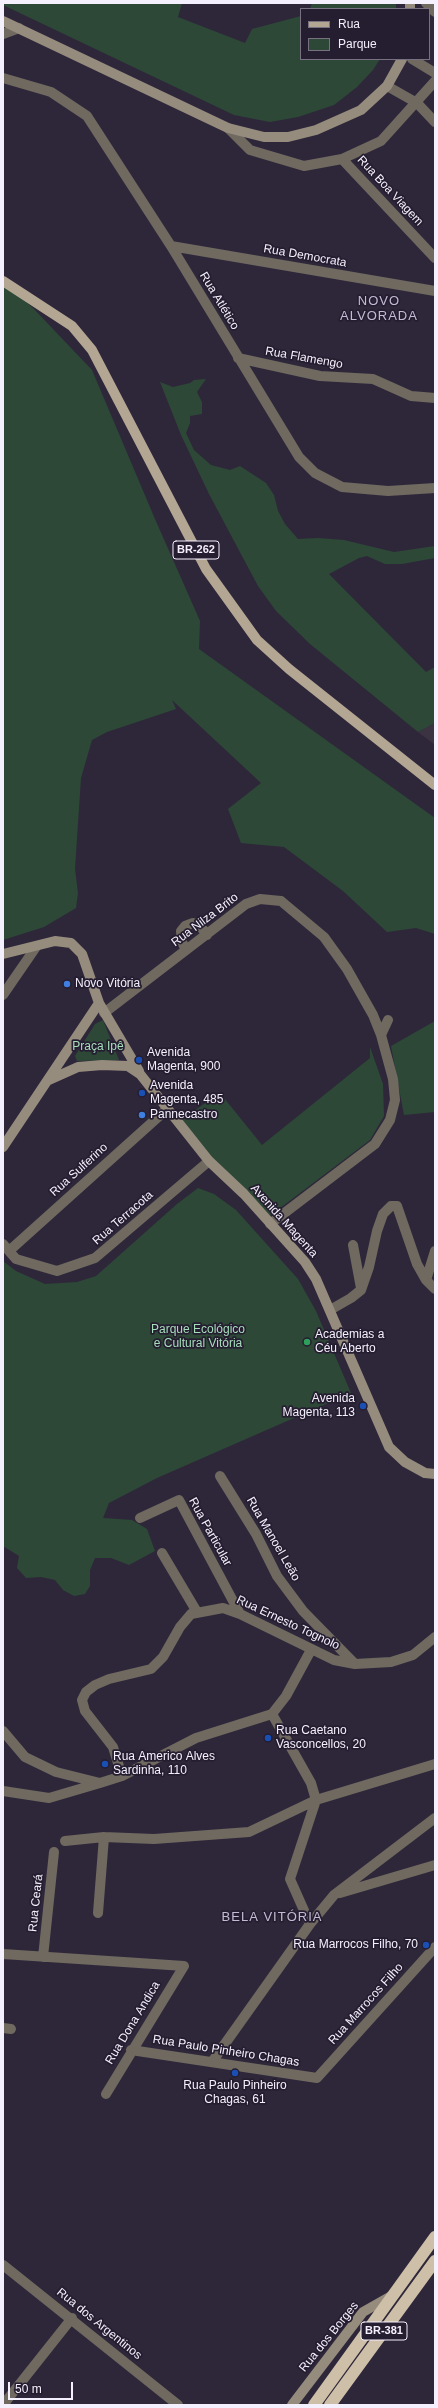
<!DOCTYPE html>
<meta charset="utf-8">
<style>
body{margin:0}
#map{position:relative;width:438px;height:2408px;overflow:hidden;background:#2e273a;font-family:Helvetica,sans-serif}
canvas{display:block}
.frame{position:absolute;inset:0;border:4px solid #f5f0fd;pointer-events:none}
.legend{position:absolute;left:300px;top:8px;width:130px;height:52px;box-sizing:border-box;background:#251d30;border:1px solid #787182;margin:0;padding:5px 7px;list-style:none;font-size:12px;color:#f5f0fd}
.legend li{display:flex;align-items:center;gap:8px;height:20px}
.legend b{width:20px;border:1px solid #787182}
.scale{position:absolute;left:8px;top:2382px;width:65px;height:18px;box-sizing:border-box;border:2px solid #f5f0fd;border-top:0;padding-left:5px;font-size:12px;line-height:14px;white-space:nowrap;color:#f5f0fd;-webkit-text-stroke:3px #251d30;paint-order:stroke}
</style>
<div id="map">
<canvas width="438" height="2408"></canvas>
<div class="frame"></div>
<ul class="legend">
<li><b style="height:5px;background:#b3a794"></b>Rua</li>
<li><b style="height:11px;background:#2d4837"></b>Parque</li>
</ul>
<div class="scale">50 m</div>
</div>
<script>
const c = document.querySelector('canvas').getContext('2d');
c.lineJoin = 'round';
function paint(path, color) { c.fillStyle = color; c.fill(path, 'evenodd'); }
const poly = rows => new Path2D(rows.map(r => 'M' + r).join(''));
function strokePath(path, color, width, dash) { c.strokeStyle = color; c.lineWidth = width; c.lineCap = dash ? 'butt' : 'round'; c.setLineDash(dash || []); c.stroke(path); }
function label(font, color, halo, rows, align = 'center') {
  c.font = font + ' Helvetica,sans-serif'; c.lineWidth = 3.5; c.setLineDash([]); c.textBaseline = 'middle'; c.strokeStyle = halo; c.fillStyle = color; for (const [text, x, y, turn = 0] of rows) {
    c.save(); c.translate(x, y); c.rotate((+turn || 0) * Math.PI / 180); c.textAlign = isNaN(turn) ? turn : align; if (halo) c.strokeText(text, 0, 0); c.fillText(text, 0, 0); c.restore();
  }
}
const industrial = poly([
 [435,723,435,745,418,732]
]);
const green = poly([
 [3,3,182,3,178,17,245,43,252,29,301,16,301,59,380,59,373,70,357,87,334,105,298,117,270,122,234,115,3,5],
 [312,3,396,3,396,9,310,9],
 [3,282,33,308,92,370,155,519,200,621,199,649,435,818,435,934,416,928,387,932,343,891,284,847,241,843,228,809,261,783,172,700,176,709,107,732,92,740,81,778,75,869,78,893,76,908,44,927,3,940],
 [206,379,197,392,202,402,202,414,190,416,190,423,186,433,194,450,211,465,230,470,240,466,266,483,274,495,278,511,285,524,298,539,318,538,344,540,394,552,435,546,435,558,402,564,385,564,367,556,359,558,329,574,426,672,435,667,435,723,418,732,310,644,276,611,258,586,209,494,181,435,160,382,173,387,190,383,194,380],
 [103,1020,119,1060,77,1061,75,1056,95,1024],
 [435,1021,435,1112,404,1115,391,1046],
 [370,1047,383,1084,384,1116,370,1140,267,1218,212,1159,182,1119,220,1093,262,1145,370,1058],
 [198,1188,214,1194,236,1210,298,1279,316,1311,351,1393,157,1478,109,1503,103,1518,132,1520,147,1529,155,1551,129,1565,111,1558,95,1558,90,1570,90,1586,85,1594,74,1596,63,1590,55,1580,41,1577,26,1578,17,1568,19,1556,3,1546,3,1261,16,1271,45,1284,77,1282,96,1276,177,1204]
]);
const street = poly([
 [426,3,435,12],
 [3,34,19,28],
 [412,59,435,73],
 [3,78,51,92,87,116,171,246,299,457,315,473,342,487,388,491,435,488],
 [387,86,417,103,435,122],
 [228,128,250,150,304,166,342,159,381,141,435,81],
 [342,159,435,258],
 [171,246,435,291],
 [238,358,320,376,373,379,411,396,435,398],
 [186,950,182,942,181,931,185,926,193,923,201,927,207,935],
 [3,995,36,947],
 [104,1013,246,904,260,899,281,901,324,937,347,969,373,1015,381,1035,393,1079,395,1100,390,1120,375,1144,270,1224],
 [381,1035,388,1020],
 [3,1244,16,1259,57,1271,95,1258,209,1161],
 [353,1245,361,1288],
 [9,1251,167,1109],
 [426,1280,435,1251],
 [330,1310,351,1298,361,1290,369,1267,377,1231,383,1214,391,1206,397,1206,417,1264,426,1280,435,1289],
 [220,1476,256,1534,277,1576,303,1611,355,1664],
 [140,1518,179,1500,240,1614],
 [162,1553,197,1612],
 [272,1714,311,1783,316,1800,290,1879,310,1924],
 [3,1731,25,1757,56,1772,100,1783,122,1776,196,1738,272,1714,286,1696,311,1650],
 [122,1776,113,1747,85,1711,82,1700,86,1692,95,1685,109,1679,151,1669,163,1657,180,1627,191,1614,223,1608,240,1614,334,1660,355,1664,391,1662,413,1655,435,1637],
 [3,1791,49,1798,100,1783],
 [65,1841,104,1837,154,1839,249,1832,316,1800,435,1764],
 [340,1893,435,1865],
 [98,1913,104,1837],
 [3,1954,184,1966,106,2094],
 [43,1957,54,1852],
 [3,2028,11,2029],
 [131,2050,317,2078,435,1947],
 [212,2062,310,1924,334,1895,435,1818],
 [3,2265,178,2405],
 [3,2405,72,2318]
]);
const secondary = poly([
 [410,3,410,9],
 [3,21,228,128,264,137,288,137,316,130,361,110,387,86,402,59],
 [3,954,55,941,71,943,82,954,99,1003,139,1071],
 [49,1080,78,1067,102,1065,128,1066,140,1074,209,1161,244,1194,305,1262,316,1279,389,1447,405,1462,425,1473,435,1474],
 [3,1147,99,1003],
 [292,2405,363,2312,393,2295]
]);
const primary = poly([
 [3,281,72,326,92,350,206,569,257,640,289,669,435,785]
]);
const highway = poly([
 [314,2405,435,2237],
 [330,2405,435,2261]
]);
const markers = [
 [67,984,4,"#3f7fe0"],
 [139,1060,4,"#1a4fb4"],
 [142,1093,4,"#1a4fb4"],
 [142,1115,4,"#3f7fe0"],
 [307,1342,4,"#2e9e5b"],
 [363,1406,4,"#1a4fb4"],
 [268,1738,4,"#1a4fb4"],
 [105,1764,4,"#1a4fb4"],
 [426,1945,4,"#1a4fb4"],
 [235,2073,4,"#1a4fb4"]
];
const shields = [
 [196,550,46],
 [384,2331,46]
];
const shieldNames = [
 ["BR-262",196,550],
 ["BR-381",384,2331]
];
const streetNames = [
 ["Rua Boa Viagem",390,191,47],
 ["Rua Democrata",305,256,10],
 ["Rua Atlético",219,301,59],
 ["Rua Flamengo",304,358,10],
 ["Rua Nilza Brito",205,920,-37],
 ["Rua Sulferino",79,1170,-42],
 ["Rua Terracota",123,1218,-41],
 ["Avenida Magenta",284,1221,48],
 ["Rua Particular",210,1532,61],
 ["Rua Manoel Leão",273,1539,60],
 ["Rua Ernesto Tognolo",288,1623,25],
 ["Rua Ceará",36,1903,-84],
 ["Rua Marrocos Filho",366,2004,-48],
 ["Rua Dona Andica",133,2023,-59],
 ["Rua Paulo Pinheiro Chagas",226,2051,9],
 ["Rua dos Argentinos",99,2324,39],
 ["Rua dos Borges",329,2337,-51]
];
const poiNames = [
 ["Novo Vitória",75,984],
 ["Avenida",147,1053],
 ["Magenta, 900",147,1067],
 ["Avenida",150,1086],
 ["Magenta, 485",150,1100],
 ["Pannecastro",150,1115],
 ["Academias a",315,1335],
 ["Céu Aberto",315,1349],
 ["Avenida",355,1399,"right"],
 ["Magenta, 113",355,1413,"right"],
 ["Rua Caetano",276,1731],
 ["Vasconcellos, 20",276,1745],
 ["Rua Americo Alves",113,1757],
 ["Sardinha, 110",113,1771],
 ["Rua Marrocos Filho, 70",418,1945,"right"],
 ["Rua Paulo Pinheiro",235,2086,"center"],
 ["Chagas, 61",235,2100,"center"]
];
const parkNames = [
 ["Praça Ipê",98,1047],
 ["Parque Ecológico",198,1330],
 ["e Cultural Vitória",198,1344]
];
const neighbourhoodNames = [
 ["NOVO",379,301],
 ["ALVORADA",379,316],
 ["BELA VITÓRIA",272,1917]
];
paint(industrial, '#3c3342');
paint(green, '#2d4837');
strokePath(street, '#6f6960', 10);
strokePath(secondary, '#968c7d', 10);
strokePath(primary, '#b3a794', 10);
strokePath(highway, '#cebfa8', 12);
for (const [x, y, r, color] of markers) { const dot = new Path2D(); dot.arc(x, y, r, 0, 2 * Math.PI); c.fillStyle = color; c.fill(dot); strokePath(dot, '#251d30', 1.5); }
for (const [x, y, w] of shields) { const box = new Path2D(); box.roundRect(x - w / 2, y - 9, w, 18, 3); c.fillStyle = '#251d30'; c.fill(box); strokePath(box, '#f5f0fd', 1); }
label('bold 11px', '#f5f0fd', null, shieldNames);
label('12px', '#f5f0fd', '#251d30', streetNames);
label('12px', '#f5f0fd', '#251d30', poiNames, 'left');
label('12px', '#a6ddbb', '#251d30', parkNames);
c.letterSpacing = '1px';
label('13px', '#c4bbd4', '#251d30', neighbourhoodNames);
c.letterSpacing = '0px';
</script>
